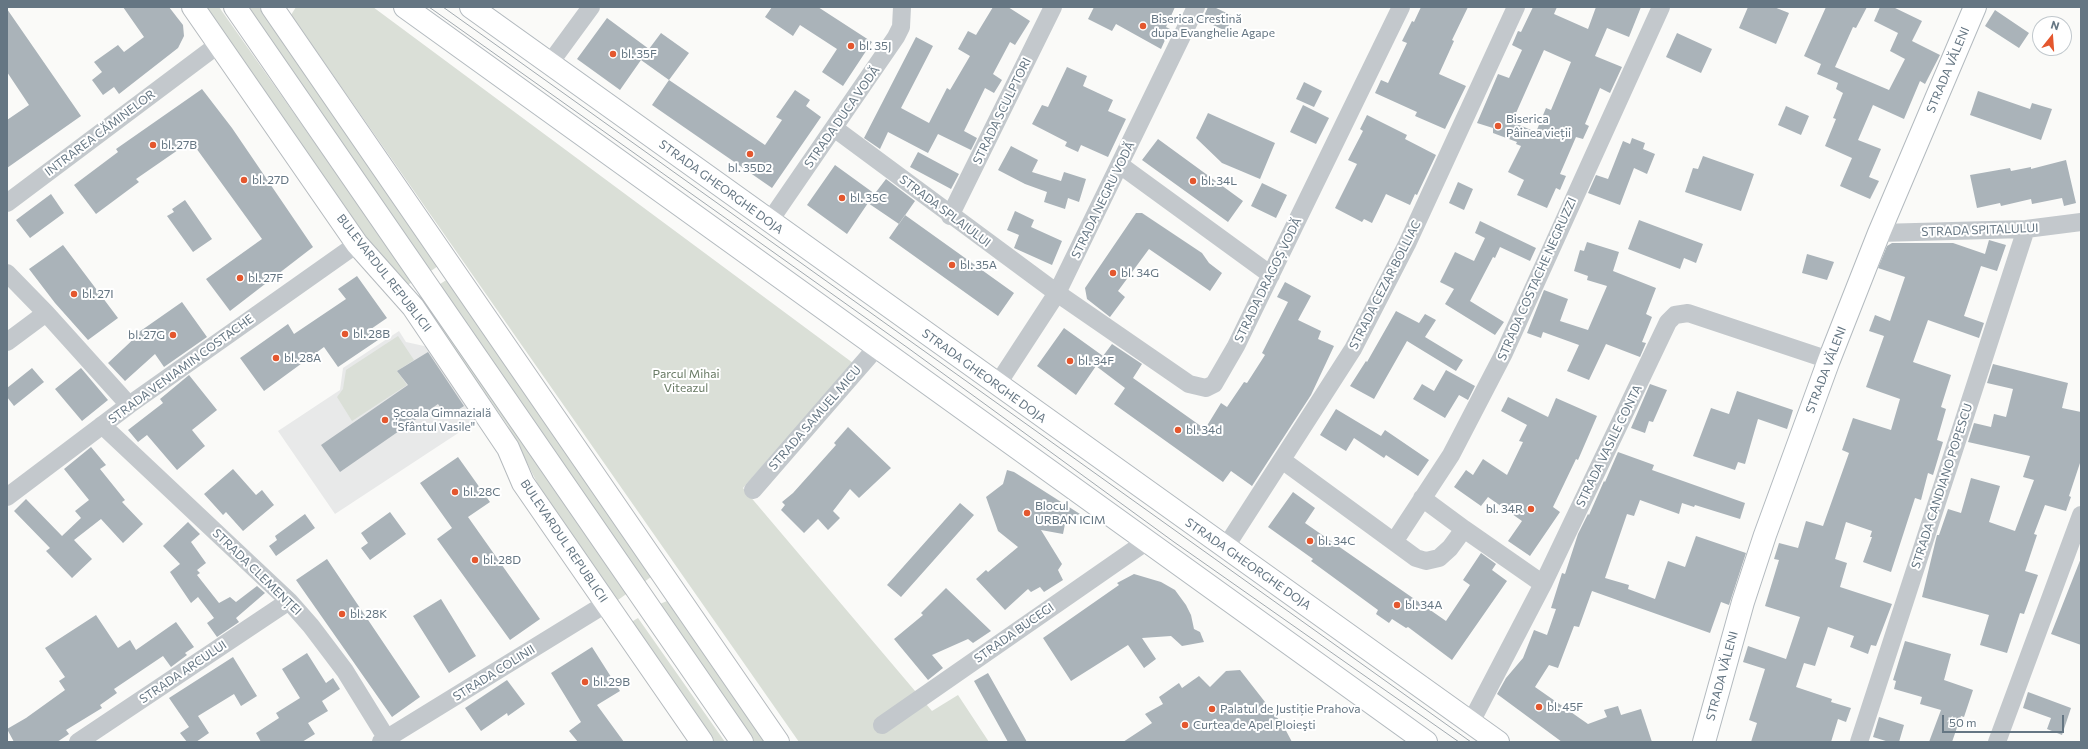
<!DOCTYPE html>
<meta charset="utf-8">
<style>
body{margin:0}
#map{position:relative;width:2088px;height:749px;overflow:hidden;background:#fafaf8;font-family:Commissioner,sans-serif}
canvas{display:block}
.frame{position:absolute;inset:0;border:8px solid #657683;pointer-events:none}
.north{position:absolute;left:2032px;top:16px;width:40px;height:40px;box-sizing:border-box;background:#fff;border:1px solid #c1c8cd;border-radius:50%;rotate:17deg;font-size:11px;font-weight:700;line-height:16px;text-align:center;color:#657683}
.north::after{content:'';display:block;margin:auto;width:14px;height:18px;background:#e4572e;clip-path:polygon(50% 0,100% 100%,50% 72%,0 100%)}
.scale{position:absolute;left:1942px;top:715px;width:122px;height:18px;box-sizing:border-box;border:2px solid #657683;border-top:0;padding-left:5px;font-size:12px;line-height:14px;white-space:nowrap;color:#657683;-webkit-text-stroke:3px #fff;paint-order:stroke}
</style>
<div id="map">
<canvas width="2088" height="749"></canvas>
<div class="frame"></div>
<div class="north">N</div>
<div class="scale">50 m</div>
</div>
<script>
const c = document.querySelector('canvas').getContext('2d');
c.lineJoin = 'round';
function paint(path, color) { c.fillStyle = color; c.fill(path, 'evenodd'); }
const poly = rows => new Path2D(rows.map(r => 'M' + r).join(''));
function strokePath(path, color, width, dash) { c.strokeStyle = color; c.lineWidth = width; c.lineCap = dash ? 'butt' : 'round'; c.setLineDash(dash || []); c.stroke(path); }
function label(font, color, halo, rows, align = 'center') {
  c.font = font + ' Commissioner,sans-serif'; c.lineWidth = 4; c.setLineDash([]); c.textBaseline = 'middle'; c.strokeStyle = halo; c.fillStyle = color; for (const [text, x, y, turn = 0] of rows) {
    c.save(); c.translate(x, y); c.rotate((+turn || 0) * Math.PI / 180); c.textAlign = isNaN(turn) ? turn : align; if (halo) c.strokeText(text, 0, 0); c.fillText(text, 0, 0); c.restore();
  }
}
const built = poly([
 [399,331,406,342,433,348,466,405,476,418,475,422,335,514,278,431,340,390,343,368]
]);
const green = poly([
 [206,7,219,7,413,282,407,285,371,245],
 [244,7,259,7,438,266,428,273],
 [296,7,373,7,853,363,743,488,932,711,958,695,989,742,799,742,291,15],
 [451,277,655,574,644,582,437,286],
 [424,293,629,592,618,600,547,502,508,426,418,296],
 [398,336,414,360,397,371,407,385,352,421,337,397,343,389,346,370],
 [667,601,765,742,748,742,655,606],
 [638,618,725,742,710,742,628,624]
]);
const building = poly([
 [123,7,169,7,183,25,184,36,178,48,119,94,114,87,103,95,92,80,102,72,94,62,118,45,124,52,144,37],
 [772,7,818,7,872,42,843,86,822,72,837,49,800,25,793,36,765,17],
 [993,7,1008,7,1030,21,1015,45,1010,42,993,74,1002,80,994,93,985,88,964,131,977,138,971,150,938,134,928,153,888,132,880,149,864,138,916,37,933,46,901,108,929,123,947,88,950,90,970,56,958,49,968,31,976,35],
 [1094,7,1175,7,1166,27,1170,29,1161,49,1116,24,1112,31,1088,19],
 [1208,7,1214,7,1233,16,1226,31,1202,20],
 [1421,7,1468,7,1452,40,1454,41,1439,74,1466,86,1445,129,1415,116,1417,112,1375,93,1381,80,1388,83,1407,43,1402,41,1412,21,1414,22],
 [1533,7,1557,7,1554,14,1588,29,1596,7,1641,7,1629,37,1607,28,1595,56,1622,67,1610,93,1600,88,1585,124,1589,126,1583,139,1576,137,1560,174,1566,176,1560,190,1556,188,1547,208,1517,195,1524,180,1508,172,1521,146,1516,144,1517,142,1493,133,1493,128,1477,123,1498,74,1509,78,1522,50,1512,45,1518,31,1521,32],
 [1544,50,1571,62,1551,110,1546,108,1536,132,1512,122],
 [1748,7,1774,7,1789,13,1776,44,1739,28],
 [1826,7,1867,7,1856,28,1853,27,1835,67,1889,90,1905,59,1890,51,1898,33,1874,21,1880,7,1893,7,1922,21,1912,41,1940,55,1925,84,1920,81,1904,119,1873,105,1858,140,1881,149,1869,177,1879,181,1870,199,1840,186,1852,158,1825,146,1836,119,1833,118,1843,93,1836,89,1838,83,1817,74,1821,64,1804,56],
 [7,9,81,116,7,168,7,120,29,105,7,72],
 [1995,10,2029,33,2019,48,1985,26],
 [607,18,649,49,661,33,689,53,669,80,641,60,620,90,577,59],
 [1677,33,1712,49,1701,73,1666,57],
 [1067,67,1087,76,1083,86,1113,100,1108,111,1126,119,1108,157,1081,145,1078,152,1065,146,1067,142,1032,124,1042,105,1048,107],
 [669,80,765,145,782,120,776,117,795,90,810,100,806,106,821,117,772,188,652,105],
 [1304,82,1322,91,1314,107,1296,99],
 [202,89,232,128,313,247,230,311,206,279,262,239,191,141,136,179,139,182,96,214,74,185,118,152,116,149],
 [1978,91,2030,109,2032,103,2052,109,2041,140,1970,115],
 [1303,105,1329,118,1316,144,1290,132],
 [1786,106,1809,116,1801,135,1778,125],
 [1208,113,1275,143,1260,179,1222,163,1196,138],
 [1367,115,1407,135,1405,139,1436,155,1417,195,1415,194,1410,205,1386,194,1372,223,1364,219,1362,222,1335,208,1357,164,1348,160,1363,131,1360,129],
 [1632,138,1645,143,1643,149,1655,154,1647,174,1634,168,1620,205,1588,193,1596,175,1608,179,1623,141,1630,144],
 [1158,139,1243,201,1228,222,1142,160],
 [1011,146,1038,160,1032,172,1061,181,1064,172,1086,179,1079,202,1068,198,1065,209,1044,202,1047,192,1025,184,998,170],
 [918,152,959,174,951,189,910,167],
 [1703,156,1754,174,1741,211,1685,192,1693,168,1698,169],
 [2066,160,2076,203,2064,206,2062,198,2032,204,2031,199,2001,206,2000,203,1977,208,1970,175,2010,168,2011,171,2031,167,2031,169],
 [835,165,875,194,873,196,886,179,915,201,899,224,868,203,847,234,807,205],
 [1458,182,1473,189,1464,210,1449,203],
 [1262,183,1287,195,1276,218,1251,206],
 [51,194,64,213,30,238,16,220],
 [185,200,212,239,193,252,167,216,174,212,172,209],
 [1015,211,1034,220,1031,227,1062,241,1052,265,1014,248,1019,235,1007,230],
 [1136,213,1142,213,1202,253,1209,263,1222,273,1210,291,1149,249,1118,291,1125,297,1110,317,1087,299,1085,288],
 [905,215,1014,293,998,316,889,238],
 [1639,220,1703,244,1696,263,1684,258,1680,269,1628,249],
 [1480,221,1536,248,1530,261,1500,247,1495,258,1493,257,1470,301,1504,322,1495,335,1445,304,1454,289,1440,282,1455,252,1474,261,1485,238,1475,233],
 [1989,240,2006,245,1997,271,1981,266,1964,316,1984,323,1979,338,1928,320,1913,362,1951,375,1941,407,1946,409,1937,440,1943,442,1933,475,1928,473,1921,500,1915,498,1891,572,1863,562,1872,537,1870,537,1872,531,1846,522,1835,559,1847,563,1840,587,1892,604,1876,646,1871,645,1868,654,1850,647,1854,636,1828,627,1815,666,1804,663,1796,687,1832,699,1831,702,1851,708,1846,722,1838,719,1831,742,1751,742,1757,723,1749,720,1765,669,1743,662,1748,646,1786,659,1800,617,1765,606,1779,560,1774,559,1779,543,1798,548,1806,521,1823,526,1849,453,1842,450,1853,418,1891,430,1900,399,1866,387,1884,336,1869,331,1875,315,1890,321,1905,277,1878,268,1887,246,1892,243,1953,243,1985,254],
 [1587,242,1619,252,1613,271,1656,288,1646,314,1652,317,1642,342,1646,343,1640,357,1606,344,1589,380,1567,371,1579,345,1543,332,1541,338,1527,333,1544,290,1568,299,1560,321,1588,330,1607,286,1587,280,1588,276,1574,271,1580,250,1584,251],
 [63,245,118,318,88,340,55,303,29,269],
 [1807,254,1834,262,1827,280,1802,273],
 [357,276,387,318,371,329,378,340,338,367,324,347,264,391,240,358,288,324,294,334,346,299,338,289],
 [1285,282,1311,296,1298,320,1321,331,1318,339,1334,346,1311,395,1252,486,1231,471,1223,482,1114,404,1125,388,1096,366,1076,395,1037,366,1064,328,1103,356,1112,344,1142,364,1133,378,1205,429,1221,403,1227,407,1244,382,1247,383,1265,355,1262,353,1288,302,1277,297],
 [182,302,207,337,164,367,155,354,125,381,108,363,140,333,139,332],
 [1396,311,1419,323,1425,314,1436,320,1425,337,1463,360,1456,371,1407,341,1374,399,1350,386,1366,361,1367,362],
 [428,352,464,406,447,417,438,404,340,472,321,445,408,385,397,371],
 [1993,364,2068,383,2062,408,2081,412,2081,460,2069,496,2071,497,2066,511,2045,505,2034,534,2037,535,2025,571,2038,575,2024,614,2020,613,2007,653,1980,645,1989,615,1922,597,1937,535,1939,535,1948,509,1961,513,1971,478,2000,486,1989,522,2015,531,2034,480,2023,477,2030,456,1968,442,1974,423,1991,427,1994,414,2006,417,2013,389,1987,383],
 [32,368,44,382,14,406,7,397,7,388],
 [81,368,108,400,82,421,55,389],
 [1446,370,1475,386,1468,400,1459,395,1445,418,1413,399,1422,384,1434,391],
 [189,375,217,410,192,430,205,446,177,470,147,435,138,442,128,430,163,403,160,399],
 [1650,384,1667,390,1653,422,1649,421,1645,433,1631,428],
 [1737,391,1793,410,1787,429,1758,419,1745,464,1738,462,1735,470,1693,456,1711,408,1729,414],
 [1508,397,1548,417,1556,398,1597,416,1578,460,1576,459,1553,507,1560,512,1530,556,1508,541,1522,521,1488,497,1481,506,1454,487,1466,470,1473,475,1483,459,1507,475,1523,442,1519,441,1527,425,1501,411],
 [1336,409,1381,436,1385,430,1429,460,1418,476,1386,455,1384,458,1354,438,1346,451,1320,435],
 [848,427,891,468,859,498,850,489,833,511,840,518,828,530,818,519,804,533,781,510,785,505,782,502,793,493,836,445,834,443],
 [91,447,106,465,100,469,125,500,122,502,143,524,123,543,101,519,74,540,92,559,72,578,46,551,50,548,14,511,26,499,62,536,81,518,75,511,89,500,64,469],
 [1618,452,1654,465,1652,470,1745,503,1740,519,1695,505,1694,507,1682,503,1679,514,1640,500,1634,516,1627,514,1605,578,1629,585,1628,589,1655,599,1668,561,1685,567,1696,536,1746,553,1729,605,1721,602,1710,633,1592,591,1579,627,1574,626,1558,668,1549,665,1535,687,1588,724,1607,717,1604,710,1618,706,1621,715,1641,709,1652,742,1562,742,1497,694,1506,678,1523,658,1534,630,1547,635,1556,609,1551,608,1562,573,1565,574,1578,534,1588,514,1589,515,1604,481,1605,482],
 [458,457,490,502,468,517,540,619,510,640,437,539,452,528,420,483],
 [233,469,256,495,262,490,274,505,243,531,226,512,223,515,204,494],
 [1007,470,1014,472,1080,514,1066,519,1063,534,1041,530,1062,564,1058,570,1063,580,1044,592,1040,587,1031,592,1028,589,1005,610,976,579,986,570,988,572,1018,547,998,531,986,497,1003,484],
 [1293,492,1315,508,1305,523,1446,621,1470,585,1463,580,1481,553,1496,564,1492,570,1507,581,1452,660,1408,627,1406,628,1392,619,1389,623,1376,614,1378,610,1311,561,1313,559,1268,527],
 [960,503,974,515,901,597,887,585],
 [390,512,406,534,370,560,361,548,368,543,361,533],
 [305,514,315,528,276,556,269,546,277,540,275,536],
 [188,522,200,534,191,542,206,563,197,570,200,573,197,575,219,603,230,597,236,602,257,586,265,593,236,618,239,622,217,637,207,623,214,618,198,597,191,603,170,572,180,564,163,546],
 [2081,558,2081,645,2051,634],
 [327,559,420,697,392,717,296,580],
 [1134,574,1161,582,1175,590,1186,605,1191,615,1194,629,1200,632,1204,642,1182,646,1171,636,1142,638,1156,659,1144,668,1128,645,1071,681,1043,638,1119,585,1117,583],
 [946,588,991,631,973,643,968,639,932,655,943,668,928,680,894,639,923,615,921,613],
 [441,599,476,656,449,673,413,616],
 [96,615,118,648,130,640,136,650,176,622,194,647,185,653,187,655,171,667,163,656,114,689,117,693,100,705,102,708,66,730,69,734,57,742,14,742,7,729,26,718,65,690,59,681,65,677,45,648],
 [1905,641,1951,654,1944,680,1973,690,1964,717,1961,716,1952,742,1929,742,1941,710,1920,704,1922,697,1894,689,1896,681,1893,680],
 [592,647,620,691,597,705,624,742,578,742,569,731,581,722,551,673],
 [307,653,326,683,333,678,340,689,322,701,328,711,308,723,315,734,302,742,261,742,256,733,279,718,276,713,300,698,282,669],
 [233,657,257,696,241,706,234,694,198,716,209,733,196,742,187,742,180,733,189,727,169,698],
 [1240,670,1283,725,1292,742,1123,742,1152,723,1145,714,1163,704,1159,697,1179,683,1182,688,1199,676,1210,687,1226,671],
 [988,673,1027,742,1008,742,974,681],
 [507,680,525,704,508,716,507,713,481,731,465,708],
 [2028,692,2071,708,2062,735,2047,729,2051,718,2023,708],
 [1879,717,1904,725,1899,742,1889,742,1873,737]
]);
const street = poly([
 [550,63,591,7],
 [834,128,1057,293,1189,384,1206,388,1214,384,1236,346,1401,7],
 [1120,165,1271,275],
 [7,203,219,44],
 [950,216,1053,7],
 [769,222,896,37,901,27,902,7],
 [1879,233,2026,229,2081,222],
 [7,273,46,313,129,405],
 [7,342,46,313],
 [997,385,1057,293,1196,7],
 [102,425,289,601,311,626,345,671,387,739],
 [1282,460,1416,558,1426,561,1439,558,1450,548,1464,529,1543,584],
 [753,490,877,347],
 [7,497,129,405,357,244],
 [1422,498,1464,529],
 [1394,542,1451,455,1504,353,1661,7],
 [1225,548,1353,349,1407,244,1516,7],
 [1471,722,1543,584,1668,322,1675,315,1688,313,1829,360],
 [882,725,1147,541],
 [78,742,289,601],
 [381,742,607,603],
 [1859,742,2026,229],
 [1997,742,2081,515]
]);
const secondary = poly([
 [405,7,1426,742],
 [471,7,1498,742],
 [1704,742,1743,602,1765,535,1829,360,1879,233,1975,7]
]);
const primary = poly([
 [193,7,357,244,413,307,508,448,523,483,702,742],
 [235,7,742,742],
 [272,7,778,742]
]);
const tram = poly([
 [429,7,908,348,1174,542,1459,742],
 [443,7,1471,742]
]);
const markers = [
 [1143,26,4,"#e4572e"],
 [851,46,4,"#e4572e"],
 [613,54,4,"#e4572e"],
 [1498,126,4,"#e4572e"],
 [153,145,4,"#e4572e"],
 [750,154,4,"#e4572e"],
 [244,180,4,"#e4572e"],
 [1193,181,4,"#e4572e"],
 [842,198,4,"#e4572e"],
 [952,265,4,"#e4572e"],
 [1113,273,4,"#e4572e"],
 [240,278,4,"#e4572e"],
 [74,294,4,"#e4572e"],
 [345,334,4,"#e4572e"],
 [173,335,4,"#e4572e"],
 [276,358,4,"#e4572e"],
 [1070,361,4,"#e4572e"],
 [385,420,4,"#e4572e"],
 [1178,430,4,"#e4572e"],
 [455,492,4,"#e4572e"],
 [1531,509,4,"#e4572e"],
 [1027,513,4,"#e4572e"],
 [1310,541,4,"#e4572e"],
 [475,560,4,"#e4572e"],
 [1397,605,4,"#e4572e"],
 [342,614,4,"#e4572e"],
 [585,682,4,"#e4572e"],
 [1539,707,4,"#e4572e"],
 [1212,709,4,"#e4572e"],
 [1185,725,4,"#e4572e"]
];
const poiNames = [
 ["Biserica Crestină",1151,19],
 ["dupa Evanghelie Agape",1151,33],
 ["bl. 35J",859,46],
 ["bl. 35F",621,54],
 ["Biserica",1506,119],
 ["Pâinea vieții",1506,133],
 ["bl. 27B",161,145],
 ["bl. 35D2",750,168,"center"],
 ["bl. 27D",252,180],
 ["bl. 34L",1201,181],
 ["bl. 35C",850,198],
 ["bl. 35A",960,265],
 ["bl. 34G",1121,273],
 ["bl. 27F",248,278],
 ["bl. 27I",82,294],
 ["bl. 28B",353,334],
 ["bl. 27G",165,335,"right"],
 ["bl. 28A",284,358],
 ["bl. 34F",1078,361],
 ["Școala Gimnazială",393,413],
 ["\"Sfântul Vasile\"",393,427],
 ["bl. 34d",1186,430],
 ["bl. 28C",463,492],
 ["Blocul",1035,506],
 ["URBAN ICIM",1035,520],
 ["bl. 34R",1523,509,"right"],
 ["bl. 34C",1318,541],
 ["bl. 28D",483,560],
 ["bl. 34A",1405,605],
 ["bl. 28K",350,614],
 ["bl. 29B",593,682],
 ["bl. 45F",1547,707],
 ["Palatul de Justiție Prahova",1220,709],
 ["Curtea de Apel Ploieşti",1193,725]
];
const streetNames = [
 ["STRADA VĂLENI",1948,70,-67],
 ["STRADA SCULPTORI",1002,111,-64],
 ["STRADA DUCA VODĂ",842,117,-55],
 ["INTRAREA CĂMINELOR",100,133,-37],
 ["STRADA GHEORGHE DOJA",721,187,36],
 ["STRADA NEGRU VODĂ",1103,200,-64],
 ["STRADA SPLAIULUI",945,211,37],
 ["STRADA SPITALULUI",1980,230,-2],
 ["BULEVARDUL REPUBLICII",384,273,52],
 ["STRADA COSTACHE NEGRUZZI",1537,279,-66],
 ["STRADA DRAGOȘ VODĂ",1268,280,-64],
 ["STRADA CEZAR BOLLIAC",1385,285,-63],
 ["STRADA VENIAMIN COSTACHE",181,369,-36],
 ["STRADA VĂLENI",1826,370,-69],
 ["STRADA GHEORGHE DOJA",984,376,36],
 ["STRADA SAMUEL MICU",815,418,-49],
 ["STRADA VASILE CONTA",1609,446,-64],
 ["STRADA CANDIANO POPESCU",1942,486,-72],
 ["BULEVARDUL REPUBLICII",564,541,56],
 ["STRADA GHEORGHE DOJA",1248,564,35],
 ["STRADA CLEMENȚEI",257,572,44],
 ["STRADA BUCEGI",1014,633,-35],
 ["STRADA ARCULUI",183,672,-34],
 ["STRADA COLINII",494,673,-32],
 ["STRADA VĂLENI",1722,676,-75]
];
const parkNames = [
 ["Parcul Mihai",686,374],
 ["Viteazul",686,388]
];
paint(built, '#e8e9e9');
paint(green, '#dadfd7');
paint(building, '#aab3b9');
strokePath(secondary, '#b3babf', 24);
strokePath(primary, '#b5babe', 24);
strokePath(street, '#c3c8cc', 18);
strokePath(secondary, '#fff', 22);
strokePath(primary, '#fff', 22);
strokePath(tram, '#a2aab0', 1);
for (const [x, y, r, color] of markers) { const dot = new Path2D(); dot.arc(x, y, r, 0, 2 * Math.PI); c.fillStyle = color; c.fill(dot); strokePath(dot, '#fff', 1.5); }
label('12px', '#657683', '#fff', poiNames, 'left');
label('12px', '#657683', '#fff', streetNames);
label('12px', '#687a64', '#fff', parkNames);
</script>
